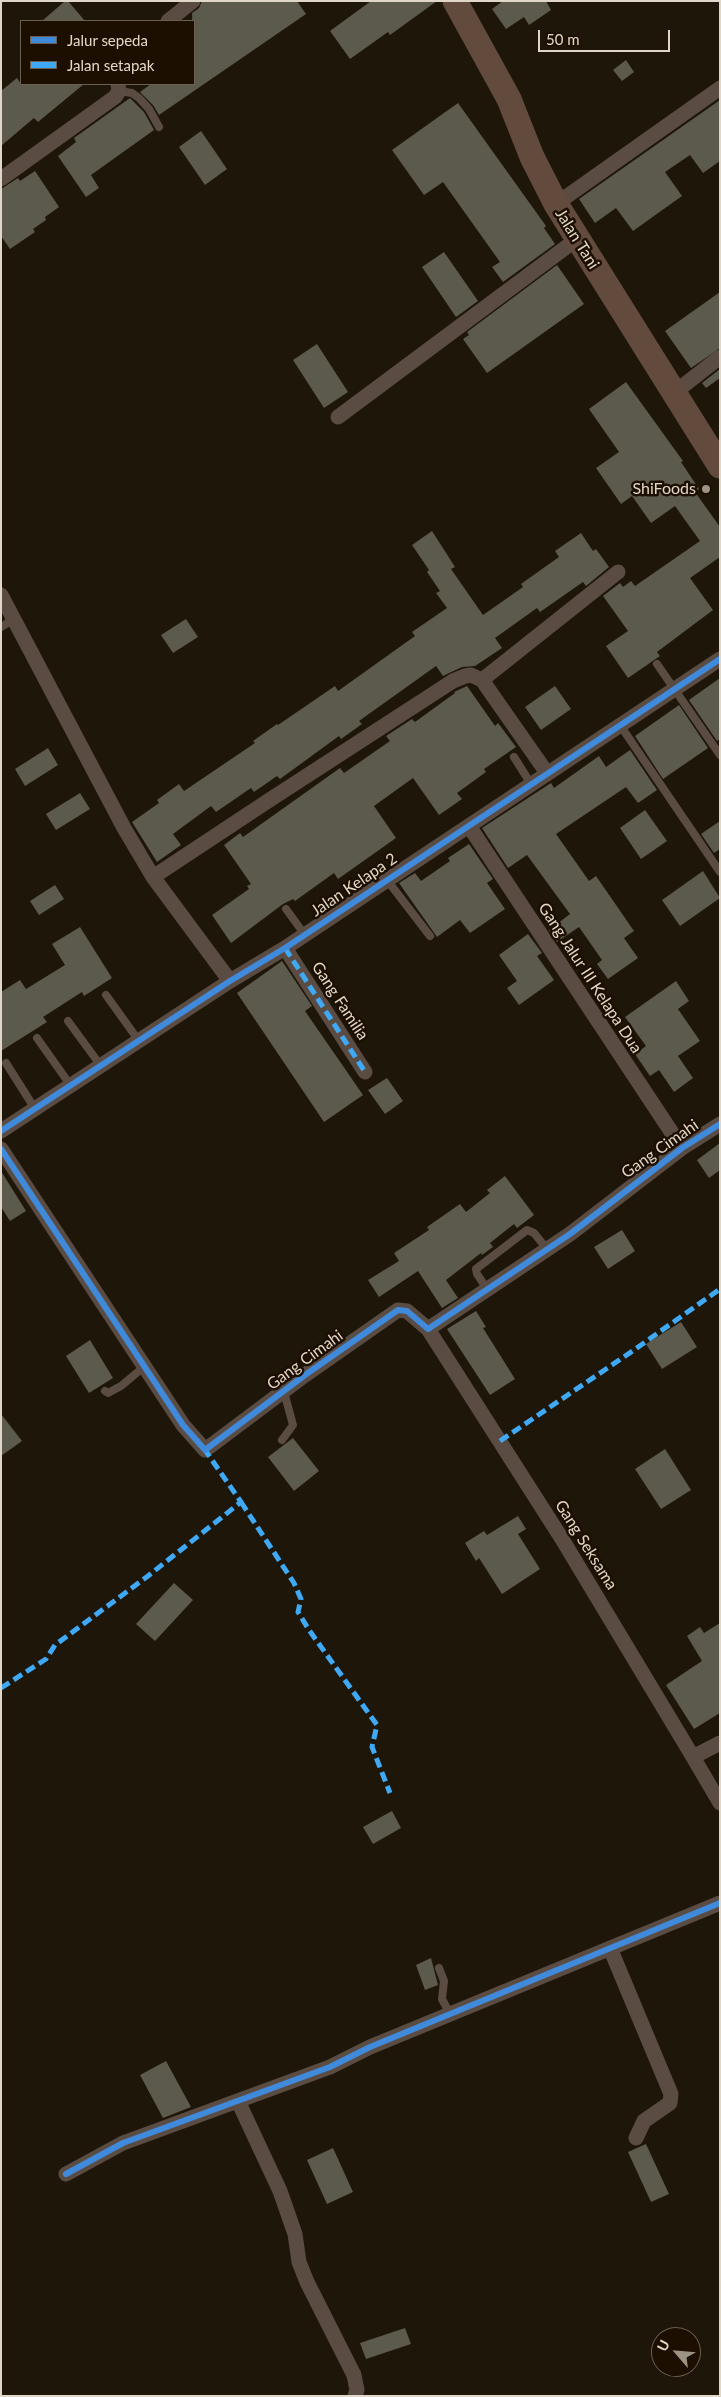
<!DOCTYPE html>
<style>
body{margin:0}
#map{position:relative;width:721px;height:2397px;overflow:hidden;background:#1e1609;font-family:Lato,sans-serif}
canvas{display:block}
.frame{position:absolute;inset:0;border:2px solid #e1d7c8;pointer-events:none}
.legend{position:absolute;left:20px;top:20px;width:175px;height:65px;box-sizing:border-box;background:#1d0f00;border:1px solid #6b5f50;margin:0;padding:6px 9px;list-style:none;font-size:15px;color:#e1d7c8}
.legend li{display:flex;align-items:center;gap:10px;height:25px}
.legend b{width:25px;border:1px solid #6b5f50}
.north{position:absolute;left:651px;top:2327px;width:50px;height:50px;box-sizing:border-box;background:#1d0f00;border:1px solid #6b5f50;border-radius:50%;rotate:297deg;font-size:14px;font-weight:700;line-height:20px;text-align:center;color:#e1d7c8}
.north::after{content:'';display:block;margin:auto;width:18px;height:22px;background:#9d9385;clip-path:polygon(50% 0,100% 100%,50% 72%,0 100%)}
.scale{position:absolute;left:538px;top:30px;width:132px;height:22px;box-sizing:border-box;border:2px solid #e1d7c8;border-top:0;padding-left:6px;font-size:15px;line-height:18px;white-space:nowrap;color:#e1d7c8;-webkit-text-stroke:4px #1d0f00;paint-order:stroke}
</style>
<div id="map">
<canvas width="721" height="2397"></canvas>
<div class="frame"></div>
<ul class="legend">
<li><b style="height:6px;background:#408adc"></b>Jalur sepeda</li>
<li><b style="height:6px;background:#3fa9f5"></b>Jalan setapak</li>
</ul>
<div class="north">U</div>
<div class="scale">50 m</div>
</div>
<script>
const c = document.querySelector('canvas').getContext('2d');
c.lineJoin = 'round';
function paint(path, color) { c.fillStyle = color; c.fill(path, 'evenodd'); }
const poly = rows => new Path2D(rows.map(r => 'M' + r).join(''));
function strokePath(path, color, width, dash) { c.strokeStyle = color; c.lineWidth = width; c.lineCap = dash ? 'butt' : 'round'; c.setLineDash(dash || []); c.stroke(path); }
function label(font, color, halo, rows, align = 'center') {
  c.font = font + ' Lato,sans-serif'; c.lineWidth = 5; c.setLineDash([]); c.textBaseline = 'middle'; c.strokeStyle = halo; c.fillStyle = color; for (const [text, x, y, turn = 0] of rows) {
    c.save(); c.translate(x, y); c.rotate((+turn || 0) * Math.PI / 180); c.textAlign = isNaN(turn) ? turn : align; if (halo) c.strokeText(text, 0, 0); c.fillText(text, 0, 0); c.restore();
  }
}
const building = poly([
 [65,1,68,1,85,21,42,21],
 [202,1,297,1,306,14,159,115,153,105,140,92,151,84,194,84,192,13,199,8],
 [371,1,437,1,390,35,388,32,350,59,330,31],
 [503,1,546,1,551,10,529,25,524,17,506,29,492,9],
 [626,60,634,72,622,81,613,70],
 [17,78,21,84,84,84,38,122,34,118,1,146,1,91],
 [130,98,144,112,154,130,91,175,99,188,86,197,58,156,76,142,74,138],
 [720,100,720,161,703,173,690,155,665,172,682,196,633,231,616,208,595,223,579,199],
 [458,103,546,226,544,228,555,244,503,282,492,267,500,262,443,182,424,195,392,150],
 [201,131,227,169,205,185,179,147],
 [35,171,59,207,45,217,46,220,33,229,35,232,10,249,1,236,1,189,18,178,20,181],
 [444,252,478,301,456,317,422,267],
 [557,265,584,304,487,373,463,339,469,335,467,332],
 [720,292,720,348,691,368,665,331],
 [317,344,348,392,324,408,293,360],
 [720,369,720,378,706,388,702,383],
 [626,382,683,461,681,462,699,489,695,492,720,527,720,557,690,578,713,610,657,652,660,656,628,678,606,646,628,631,603,596,620,583,623,587,631,581,635,586,700,541,675,506,651,523,632,496,621,504,596,468,619,452,589,409],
 [432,531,455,567,451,569,483,615,523,587,521,584,559,557,555,551,581,533,593,551,596,549,609,567,586,586,583,582,540,612,537,608,495,638,502,648,475,666,462,667,443,676,436,666,359,721,362,724,341,739,339,736,280,779,277,776,254,792,251,788,216,812,211,806,173,834,181,845,157,862,132,822,159,803,157,800,179,784,184,791,255,743,253,741,277,724,278,725,335,686,338,691,415,636,412,632,447,608,436,593,440,591,427,572,429,570,412,545],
 [186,619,198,637,173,653,161,635],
 [720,678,720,739,717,741,689,700],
 [467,686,495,726,498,723,516,747,484,769,486,772,457,793,462,799,439,815,413,778,374,806,396,838,338,879,334,873,295,901,293,899,283,904,231,943,212,915,249,889,247,886,251,884,224,845,240,833,243,837,340,768,344,773,390,741,386,736,412,719,415,722,455,693,454,692],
 [555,686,571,709,541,730,525,707],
 [679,705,708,748,663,779,635,736],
 [48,748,58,765,25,786,15,769],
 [630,750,657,790,638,803,626,787,556,834,589,881,596,876,634,931,624,938,638,958,608,979,597,964,602,960,579,927,557,942,549,930,570,914,527,855,508,868,482,828,551,783,554,788,599,756,606,767],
 [80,793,90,809,56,830,46,814],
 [645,810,667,841,641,859,620,828],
 [720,821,720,849,714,853,701,834],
 [469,844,493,879,487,883,505,909,470,933,460,920,437,937,399,883,415,873,421,881,450,861,448,858],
 [703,871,720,898,680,926,662,900],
 [55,885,64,899,39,915,30,901],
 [80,927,112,978,84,996,82,992,43,1017,47,1022,1,1051,1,992,20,980,26,989,65,965,52,944],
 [528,934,542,953,537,956,554,980,519,1005,507,988,517,981,499,955],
 [282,961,312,1006,305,1011,363,1095,324,1122,237,993],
 [676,981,689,1001,678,1009,700,1041,678,1056,693,1078,674,1092,659,1070,650,1076,635,1054,646,1046,625,1017],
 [387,1078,403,1101,385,1114,368,1090],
 [720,1143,720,1170,709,1178,697,1160],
 [1,1171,26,1211,10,1221,1,1207],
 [505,1176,534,1215,517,1228,514,1224,490,1243,493,1247,482,1255,481,1253,446,1280,458,1298,442,1308,418,1271,379,1297,368,1280,399,1261,394,1253,429,1230,427,1227,460,1204,466,1212,490,1193,487,1190],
 [622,1230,635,1251,608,1269,594,1247],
 [476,1311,486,1327,483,1328,515,1379,490,1395,447,1329],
 [681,1322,697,1347,662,1369,646,1344],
 [90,1340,113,1378,89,1393,66,1356],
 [1,1414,22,1441,1,1456],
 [293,1438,319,1471,294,1491,268,1457],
 [665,1449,691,1490,661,1509,635,1469],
 [518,1516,526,1529,518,1534,540,1569,502,1594,479,1558,476,1561,465,1543,484,1531,487,1535],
 [174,1583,193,1600,155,1641,136,1624],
 [720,1623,720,1713,694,1729,666,1685,702,1661,687,1636,700,1627,704,1633],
 [392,1811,401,1828,373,1844,363,1827],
 [431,1958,438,1985,425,1990,416,1965],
 [166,2061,191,2107,163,2118,140,2075],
 [646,2144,669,2194,651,2202,628,2152],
 [333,2148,353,2192,327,2204,307,2160],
 [405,2328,411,2344,366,2359,360,2343]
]);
const service = poly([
 [119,91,132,93,139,98,149,109,159,127],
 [1,627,14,619],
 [657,664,720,755],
 [620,725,720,872],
 [514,757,531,784],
 [387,880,430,936],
 [286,909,305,935],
 [106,995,139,1041],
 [68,1021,101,1066],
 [37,1038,71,1086],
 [6,1063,35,1109],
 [487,1289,477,1274,476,1269,527,1230,534,1233,547,1249],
 [105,1391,108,1393,121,1386,145,1366],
 [282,1440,293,1425,284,1392],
 [439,1968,444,1981,442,1999,450,2014]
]);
const minor = poly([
 [168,21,193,1],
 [1,179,115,97,119,91,118,84],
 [556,204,720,88],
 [674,393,720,357],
 [338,417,577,239],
 [1,595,124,828,153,877,230,981],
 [482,680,618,572],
 [469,826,682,1148],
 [153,877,271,799,453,681,465,676,471,675,482,680,547,773],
 [285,948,365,1072],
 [1,1131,230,981,285,948,720,659],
 [1,1149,183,1425,205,1450,305,1375,398,1310,407,1311,428,1329,570,1234,682,1148,720,1124],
 [428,1329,562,1539,693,1757,720,1743],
 [693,1757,720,1803],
 [610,1948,671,2094,670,2103,644,2121,636,2138],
 [238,2101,280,2191,295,2234,299,2262,307,2282,354,2375,357,2390,355,2396],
 [66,2174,123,2143,330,2067,370,2047,720,1903]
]);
const trunk = poly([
 [455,1,509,99,532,157,556,204,720,466]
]);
const quiet = poly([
 [285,948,365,1072],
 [500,1441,634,1350,720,1289],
 [241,1502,294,1583,301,1599,298,1612,309,1630,377,1725,372,1747,390,1793],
 [1,1688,46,1659,55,1645,148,1576,241,1502,205,1450]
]);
const cycleway = poly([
 [1,1131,230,981,285,948,720,659],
 [1,1149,183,1425,205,1450,305,1375,398,1310,407,1311,428,1329,570,1234,682,1148,720,1124],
 [66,2174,123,2143,330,2067,370,2047,720,1903]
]);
const markers = [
 [706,489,5,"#9d9385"]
];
const streetNames = [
 ["Jalan Tani",577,239,58],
 ["Jalan Kelapa 2",354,885,-34],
 ["Gang Jalur III Kelapa Dua",590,978,57],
 ["Gang Familia",340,1001,57],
 ["Gang Cimahi",660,1149,-35],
 ["Gang Cimahi",305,1360,-36],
 ["Gang Seksama",586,1545,58]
];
const poiNames = [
 ["ShiFoods",696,489]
];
paint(building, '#5c594d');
strokePath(service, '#5b4c43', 8);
strokePath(minor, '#5b4c43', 15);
strokePath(trunk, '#624a3d', 25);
strokePath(quiet, '#3fa9f5', 5, [10, 5]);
strokePath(cycleway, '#408adc', 6);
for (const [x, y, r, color] of markers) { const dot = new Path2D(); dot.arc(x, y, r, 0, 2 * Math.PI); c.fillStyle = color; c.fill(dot); strokePath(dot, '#1d0f00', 2); }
label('16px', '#e1d7c8', '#1d0f00', streetNames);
label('16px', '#e1d7c8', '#1d0f00', poiNames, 'right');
</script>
